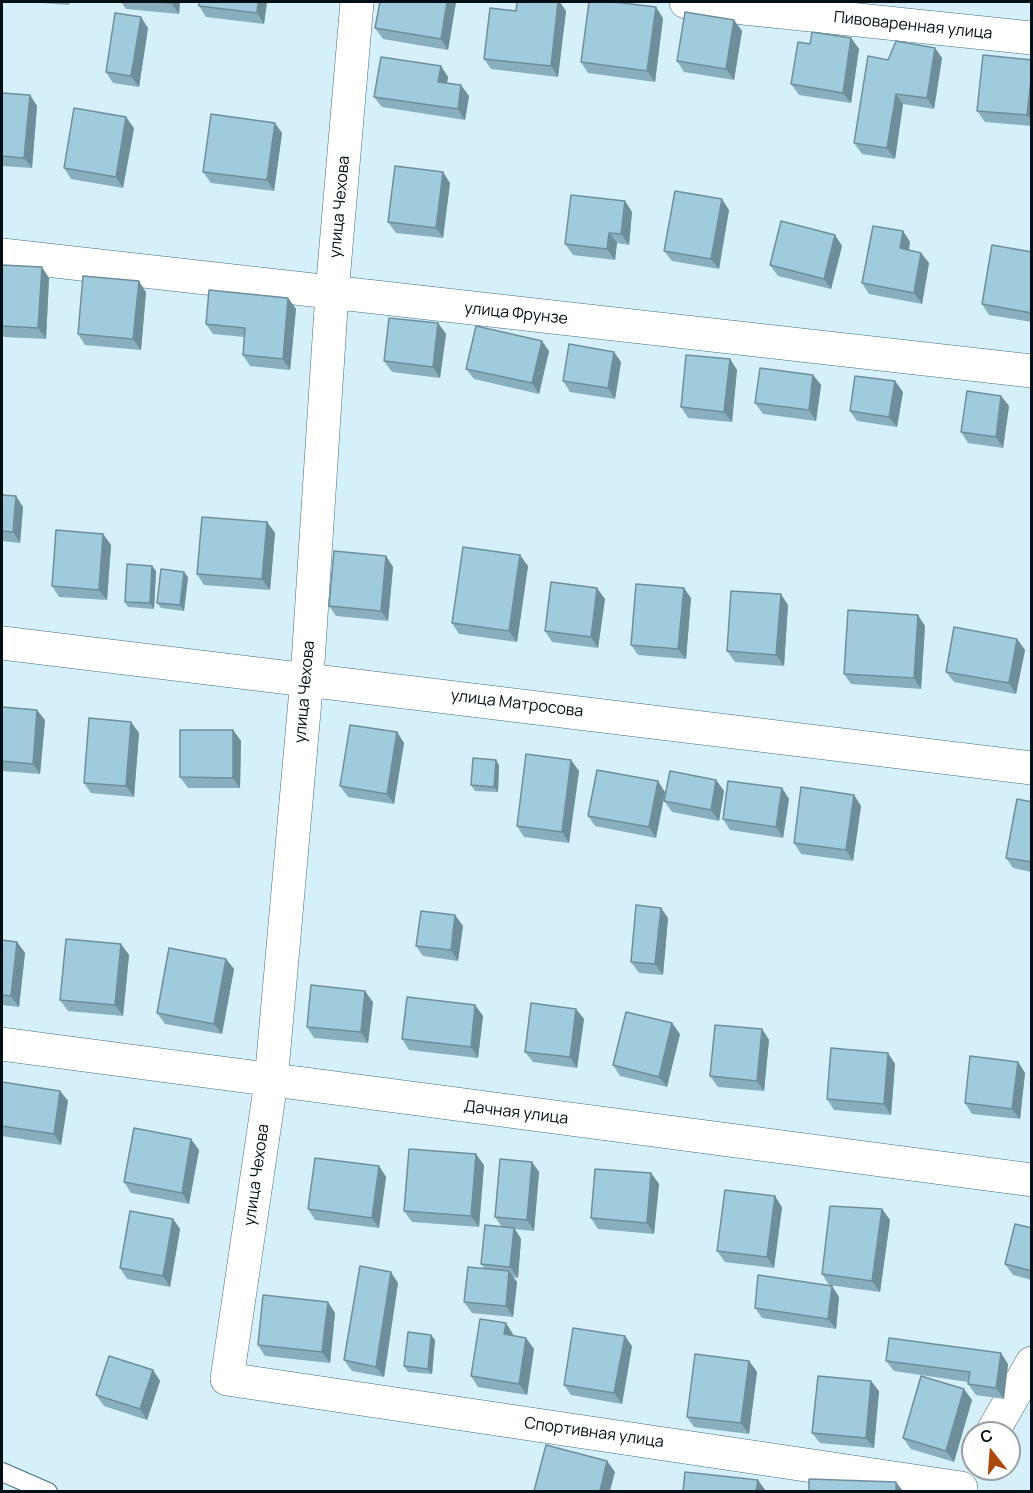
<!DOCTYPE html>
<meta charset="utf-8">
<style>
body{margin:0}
#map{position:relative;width:1033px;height:1493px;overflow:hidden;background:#d5effb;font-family:Manrope,sans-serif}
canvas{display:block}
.frame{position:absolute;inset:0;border:3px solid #010f16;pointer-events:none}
.north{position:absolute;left:961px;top:1421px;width:60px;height:60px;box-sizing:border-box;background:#fff;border:2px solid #999fa2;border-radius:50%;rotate:343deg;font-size:16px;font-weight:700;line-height:24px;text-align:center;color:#010f16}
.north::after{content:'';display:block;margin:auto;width:21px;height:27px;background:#ab490b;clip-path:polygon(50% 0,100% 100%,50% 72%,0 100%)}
</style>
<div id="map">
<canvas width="1033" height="1493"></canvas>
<div class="frame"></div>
<div class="north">С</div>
</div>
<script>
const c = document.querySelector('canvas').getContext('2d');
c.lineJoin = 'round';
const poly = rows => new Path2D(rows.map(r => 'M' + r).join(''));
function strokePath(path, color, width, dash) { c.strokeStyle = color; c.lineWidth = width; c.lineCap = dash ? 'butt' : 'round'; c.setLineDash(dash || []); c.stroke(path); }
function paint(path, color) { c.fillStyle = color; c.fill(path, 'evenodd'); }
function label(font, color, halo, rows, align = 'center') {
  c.font = font + ' Manrope,sans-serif'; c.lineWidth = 6; c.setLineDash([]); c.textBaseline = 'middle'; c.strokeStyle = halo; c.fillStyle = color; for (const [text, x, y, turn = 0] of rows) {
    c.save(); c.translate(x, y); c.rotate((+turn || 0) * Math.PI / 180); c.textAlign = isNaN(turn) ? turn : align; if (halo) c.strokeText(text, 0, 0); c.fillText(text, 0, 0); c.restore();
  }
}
const service = poly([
 [2,1472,48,1492]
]);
const minor = poly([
 [357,2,332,293,307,678,271,1082,227,1379,961,1488],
 [686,2,1032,38],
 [2,255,1032,371],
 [2,643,1032,768],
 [2,1044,1032,1180],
 [992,1433,1032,1363]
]);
const wall = poly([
 [28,2,70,2,69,5],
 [121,2,180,2,179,14,126,9],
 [199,2,267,2,264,24,206,17,199,6],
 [456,2,448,50,383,39,375,28],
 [516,11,566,11,558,77,491,69,484,59],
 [663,18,655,82,588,73,581,62],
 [734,20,742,31,734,80,684,72,677,61],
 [148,28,139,87,113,83,106,72],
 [851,38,859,49,851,103,799,95,791,84],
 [935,48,942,58,934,109,903,104,895,159,862,154,854,143,888,60],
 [1032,60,1032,126,985,122,977,111],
 [441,66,448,77,447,83,469,96,465,120,382,107,374,97],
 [2,93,30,95,37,106,32,168,2,166],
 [134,128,123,188,71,179,64,168],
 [282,133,274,191,211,183,203,172],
 [450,183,443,238,396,233,388,222],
 [625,201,632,212,629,245,617,243,615,260,573,255,565,244],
 [729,210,719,269,672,261,664,251],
 [903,231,910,242,909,250,921,253,929,263,922,304,869,294,862,283],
 [835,235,842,246,831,289,778,276,770,265],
 [1032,252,1032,322,989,315,982,304],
 [2,265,49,278,46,339,4,337,2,333],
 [146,292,141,350,85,345,78,334],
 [288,298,296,309,290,370,250,366,243,355,244,337,213,334,206,324],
 [438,323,446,334,440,378,392,372,384,361],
 [549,351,539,394,474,379,466,369],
 [614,352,621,362,615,399,570,392,563,381],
 [730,359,737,370,732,422,688,418,681,407],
 [813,375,821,385,816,421,763,414,755,403],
 [903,392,897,427,857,421,850,411],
 [1001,396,1009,406,1003,448,968,443,961,432],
 [2,495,23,507,20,543,2,541],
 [267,522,275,533,270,590,204,585,197,574],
 [103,534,111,545,107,600,59,597,52,586],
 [386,556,393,567,388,621,336,616,329,606],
 [152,566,156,571,154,609,128,607,125,602],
 [528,566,517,642,459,634,452,623],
 [188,577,184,611,161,608,157,603],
 [684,588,691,598,686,659,638,655,631,645],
 [605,599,598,648,552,642,545,631],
 [788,605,784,666,735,662,727,651],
 [925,626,921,689,851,684,844,674],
 [1017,639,1025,650,1016,694,954,682,946,672],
 [2,707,45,720,40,774,2,771],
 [131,722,139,733,134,797,91,793,84,783],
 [233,730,241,741,240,788,188,788,180,777],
 [397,732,404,743,394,804,348,797,340,786],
 [571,760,579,771,569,843,524,837,517,826],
 [499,765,498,792,475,791,471,785],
 [716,780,724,791,719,821,672,812,664,801],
 [782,788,789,799,783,838,730,830,723,819],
 [665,792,656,838,595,826,588,816],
 [854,795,861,806,853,861,801,854,794,843],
 [1032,802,1032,872,1013,868,1006,858],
 [661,908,668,918,663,975,639,973,631,962],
 [455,915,463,926,458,961,423,956,416,946],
 [2,940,17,942,25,953,19,1007,2,1005],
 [121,944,129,955,123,1016,68,1011,60,1000],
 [226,959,234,969,222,1034,165,1024,157,1013],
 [373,1002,368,1043,314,1038,307,1027],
 [475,1005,483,1016,478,1058,409,1050,402,1039],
 [576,1009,584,1019,577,1068,533,1062,525,1052],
 [762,1029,769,1040,764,1091,718,1087,710,1076],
 [680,1034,667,1087,620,1076,613,1065],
 [888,1053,895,1064,891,1115,834,1110,827,1099],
 [1018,1062,1025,1073,1020,1119,972,1114,965,1103],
 [2,1082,60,1091,68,1101,61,1145,2,1136],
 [199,1150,189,1204,131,1193,124,1182],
 [532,1162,539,1172,534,1231,515,1229,521,1239,518,1278,513,1277,517,1282,513,1317,472,1313,464,1302,485,1269,481,1264,502,1227,495,1217],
 [484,1165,479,1227,412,1222,404,1211],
 [379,1166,386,1177,379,1228,315,1220,308,1209],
 [651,1173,659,1184,654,1234,598,1229,591,1218],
 [782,1207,774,1268,725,1262,717,1251],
 [882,1209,890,1220,880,1292,829,1285,822,1274],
 [173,1219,180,1229,170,1287,127,1279,120,1268],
 [1032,1228,1032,1280,1013,1275,1005,1264],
 [398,1283,384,1377,352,1371,344,1360],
 [832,1286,839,1297,836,1329,762,1318,755,1308],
 [335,1313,330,1363,265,1356,258,1345],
 [513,1334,513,1336,526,1338,534,1349,527,1395,478,1387,471,1376],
 [431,1335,435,1340,432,1374,408,1372,404,1366],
 [632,1346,622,1404,571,1395,564,1385],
 [749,1361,757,1372,749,1434,694,1427,687,1417],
 [886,1361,1008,1364,1004,1399,976,1395,968,1384,968,1382,894,1371],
 [153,1370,160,1381,147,1420,104,1406,96,1395],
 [964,1389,972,1400,954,1462,911,1449,903,1438],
 [879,1391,874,1448,820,1443,812,1433]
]);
const shadedWall = poly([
 [171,2,180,2,179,14,171,3],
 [258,2,267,2,264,24,257,13],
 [447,2,456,2,448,50,441,39],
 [558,2,560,2,566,11,558,77,551,66],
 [656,7,663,18,655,82,647,71],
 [141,17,148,28,139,87,131,76],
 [734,20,742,31,734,80,726,69],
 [851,38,859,49,851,103,843,93],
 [935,48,942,58,934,109,927,98],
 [441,66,448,77,445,93,438,82],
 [1032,70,1032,122,1027,115],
 [461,85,469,96,465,120,458,109],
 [896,94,903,104,895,159,887,148],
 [30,95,37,106,32,168,24,158],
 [126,117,134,128,123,188,116,177],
 [275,123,282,133,274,191,267,180],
 [443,172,450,183,443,238,436,228],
 [722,199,729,210,719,269,711,259],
 [625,201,632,212,629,245,621,234],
 [903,231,910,242,907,259,900,248],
 [609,233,617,243,615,260,607,249],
 [835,235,842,246,831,289,824,279],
 [921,253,929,263,922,304,914,293],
 [42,267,49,278,46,339,38,328],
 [139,281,146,292,141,350,133,339],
 [288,298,296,309,290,370,283,359],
 [438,323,446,334,440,378,433,367],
 [542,341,549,351,539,394,532,383],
 [614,352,621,362,615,399,608,388],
 [730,359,737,370,732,422,724,412],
 [813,375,821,385,816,421,809,410],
 [895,381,903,392,897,427,889,417],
 [1001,396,1009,406,1003,448,996,437],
 [16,496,23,507,20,543,13,532],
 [267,522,275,533,270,590,262,579],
 [103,534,111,545,107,600,99,590],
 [520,555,528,566,517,642,509,631],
 [386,556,393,567,388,621,381,611],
 [152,566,156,571,154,609,150,603],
 [184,572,188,577,184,611,180,605],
 [597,588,605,599,598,648,591,637],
 [684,588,691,598,686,659,678,649],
 [781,594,788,605,784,666,776,655],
 [918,615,925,626,921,689,914,678],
 [1017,639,1025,650,1016,694,1009,683],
 [37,710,45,720,40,774,33,764],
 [131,722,139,733,134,797,126,786],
 [233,730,241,741,240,788,233,778],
 [397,732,404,743,394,804,387,794],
 [496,760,499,765,498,792,494,787],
 [571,760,579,771,569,843,562,832],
 [716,780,724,791,719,821,711,810],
 [658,781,665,792,656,838,649,827],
 [782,788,789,799,783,838,776,827],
 [854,795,861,806,853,861,846,850],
 [661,908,668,918,663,975,655,964],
 [455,915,463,926,458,961,451,950],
 [17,942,25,953,19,1007,11,996],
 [121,944,129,955,123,1016,115,1005],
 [226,959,234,969,222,1034,214,1024],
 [365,991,373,1002,368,1043,361,1032],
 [475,1005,483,1016,478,1058,471,1047],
 [576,1009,584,1019,577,1068,570,1057],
 [672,1023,680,1034,667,1087,659,1077],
 [762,1029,769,1040,764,1091,757,1081],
 [888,1053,895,1064,891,1115,884,1104],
 [1018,1062,1025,1073,1020,1119,1012,1109],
 [60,1091,68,1101,61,1145,54,1134],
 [191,1139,199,1150,189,1204,182,1193],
 [476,1154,484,1165,479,1227,471,1216],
 [532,1162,539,1172,534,1231,527,1220],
 [379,1166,386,1177,379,1228,372,1218],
 [651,1173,659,1184,654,1234,647,1223],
 [775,1196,782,1207,774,1268,767,1257],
 [882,1209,890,1220,880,1292,872,1281],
 [173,1219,180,1229,170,1287,163,1276],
 [514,1228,521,1239,518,1278,510,1267],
 [509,1271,517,1282,513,1317,506,1306],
 [391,1272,398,1283,384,1377,376,1367],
 [832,1286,839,1297,836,1329,828,1319],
 [328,1302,335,1313,330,1363,322,1352],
 [506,1323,513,1334,512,1345,504,1334],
 [431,1335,435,1340,432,1374,428,1369],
 [625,1336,632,1346,622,1404,614,1393],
 [526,1338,534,1349,527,1395,519,1384],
 [1001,1353,1008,1364,1004,1399,996,1388],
 [749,1361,757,1372,749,1434,741,1423],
 [153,1370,160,1381,147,1420,140,1409],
 [871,1381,879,1391,874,1448,866,1438],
 [964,1389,972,1400,954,1462,946,1451],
 [607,1461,615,1472,610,1491,600,1491],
 [758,1480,766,1491,756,1491],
 [896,1482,903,1491,896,1491]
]);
const building = poly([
 [154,2,171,2,171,3,154,2],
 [199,2,258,2,257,13,199,6,199,2],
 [380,2,447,2,441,39,375,28,380,2],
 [517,2,558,2,551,66,484,59,490,8,516,11,517,2],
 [589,2,614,2,656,7,647,71,581,62,589,2],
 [685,12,734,20,726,69,677,61,685,12],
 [115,13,141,17,131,76,106,72,115,13],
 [812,32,851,38,843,93,791,84,798,42,810,44,812,32],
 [896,41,935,48,927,98,896,94,887,148,854,143,868,56,888,60,896,41],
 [983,55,1032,60,1032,70,1027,115,977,111,983,55],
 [381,57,441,66,438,82,461,85,458,109,374,97,381,57],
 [2,93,30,95,24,158,2,156,2,93],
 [74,108,126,117,116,177,64,168,74,108],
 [211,114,275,123,267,180,203,172,211,114],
 [395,166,443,172,436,228,388,222,395,166],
 [675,191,722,199,711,259,664,251,675,191],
 [571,195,625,201,621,234,609,233,607,249,565,244,571,195],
 [781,221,835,235,824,279,770,265,781,221],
 [873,226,903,231,900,248,921,253,914,293,862,283,873,226],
 [992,245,1032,252,1032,313,982,304,992,245],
 [2,265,42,267,38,328,2,326,2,265],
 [83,276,139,281,133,339,78,334,83,276],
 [209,290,288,298,283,359,243,355,245,328,206,324,209,290],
 [389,318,438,323,433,367,384,361,389,318],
 [476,326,542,341,532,383,466,369,476,326],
 [569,344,614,352,608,388,563,381,569,344],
 [686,355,730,359,724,412,681,407,686,355],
 [760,368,813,375,809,410,755,403,760,368],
 [855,376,895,381,889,417,850,411,855,376],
 [967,391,1001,396,996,437,961,432,967,391],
 [2,495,16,496,13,532,2,531,2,495],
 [202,517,267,522,262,579,197,574,202,517],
 [56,530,103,534,99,590,52,586,56,530],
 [463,547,520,555,509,631,452,623,463,547],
 [334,551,386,556,381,611,329,606,334,551],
 [127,564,152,566,150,603,125,602,127,564],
 [161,569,184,572,180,605,157,603,161,569],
 [551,582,597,588,591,637,545,631,551,582],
 [636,584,684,588,678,649,631,645,636,584],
 [731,591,781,594,776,655,727,651,731,591],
 [848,610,918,615,914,678,844,674,848,610],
 [954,627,1017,639,1009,683,946,672,954,627],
 [2,707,37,710,33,764,2,761,2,707],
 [89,718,131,722,126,786,84,783,89,718],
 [350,725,397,732,387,794,340,786,350,725],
 [180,730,233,730,233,778,180,777,180,730],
 [526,754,571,760,562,832,517,826,526,754],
 [473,758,496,760,494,787,471,785,473,758],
 [597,770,658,781,649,827,588,816,597,770],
 [670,771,716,780,711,810,664,801,670,771],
 [728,781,782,788,776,827,723,819,728,781],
 [801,787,854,795,846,850,794,843,801,787],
 [1017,799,1032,802,1032,862,1006,858,1017,799],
 [636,905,661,908,655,964,631,962,636,905],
 [421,911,455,915,451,950,416,946,421,911],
 [66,939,121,944,115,1005,60,1000,66,939],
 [2,940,17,942,11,996,2,995,2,940],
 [169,948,226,959,214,1024,157,1013,169,948],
 [311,985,365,991,361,1032,307,1027,311,985],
 [407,997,475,1005,471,1047,402,1039,407,997],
 [531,1003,576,1009,570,1057,525,1052,531,1003],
 [626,1012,672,1023,659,1077,613,1065,626,1012],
 [715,1025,762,1029,757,1081,710,1076,715,1025],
 [831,1048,888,1053,884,1104,827,1099,831,1048],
 [970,1056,1018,1062,1012,1109,965,1103,970,1056],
 [2,1082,60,1091,54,1134,2,1126,2,1082],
 [134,1128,191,1139,182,1193,124,1182,134,1128],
 [409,1149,476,1154,471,1216,404,1211,409,1149],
 [315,1158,379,1166,372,1218,308,1209,315,1158],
 [500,1159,532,1162,527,1220,495,1217,500,1159],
 [595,1169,651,1173,647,1223,591,1218,595,1169],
 [725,1190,775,1196,767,1257,717,1251,725,1190],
 [830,1206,882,1209,872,1281,822,1274,830,1206],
 [130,1211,173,1219,163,1276,120,1268,130,1211],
 [1015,1224,1032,1228,1032,1271,1005,1264,1015,1224],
 [485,1225,514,1228,510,1267,481,1264,485,1225],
 [360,1266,391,1272,376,1367,344,1360,360,1266],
 [468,1267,509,1271,506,1306,464,1302,468,1267],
 [758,1275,832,1286,828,1319,755,1308,758,1275],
 [263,1295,328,1302,322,1352,258,1345,263,1295],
 [480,1319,506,1323,504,1334,526,1338,519,1384,471,1376,480,1319],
 [573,1328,625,1336,614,1393,564,1385,573,1328],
 [408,1332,431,1335,428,1369,404,1366,408,1332],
 [889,1338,1001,1353,996,1388,968,1384,970,1372,886,1361,889,1338],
 [695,1354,749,1361,741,1423,687,1417,695,1354],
 [109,1356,153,1370,140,1409,96,1395,109,1356],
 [818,1376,871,1381,866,1438,812,1433,818,1376],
 [921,1376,964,1389,946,1451,903,1438,921,1376],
 [546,1445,607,1461,600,1491,534,1491,546,1445],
 [685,1472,758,1480,756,1491,683,1491,685,1472],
 [809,1479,896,1482,896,1491,809,1491,809,1479]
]);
const streetNames = [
 ["Пивоваренная улица",913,26,6],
 ["улица Чехова",340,207,-85],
 ["улица Фрунзе",516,314,6],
 ["улица Чехова",305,692,-85],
 ["улица Матросова",517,704,7],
 ["Дачная улица",516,1113,7],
 ["улица Чехова",257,1175,-82],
 ["Спортивная улица",594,1433,8]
];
strokePath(service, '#446d7e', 20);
strokePath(minor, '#446d7e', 34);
strokePath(service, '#fff', 18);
strokePath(minor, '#fff', 33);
paint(wall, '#89afbe');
paint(shadedWall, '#6f8e9b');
paint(building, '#9fcbdd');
strokePath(building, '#6f8e9b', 1.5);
label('16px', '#010f16', '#fff', streetNames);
</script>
